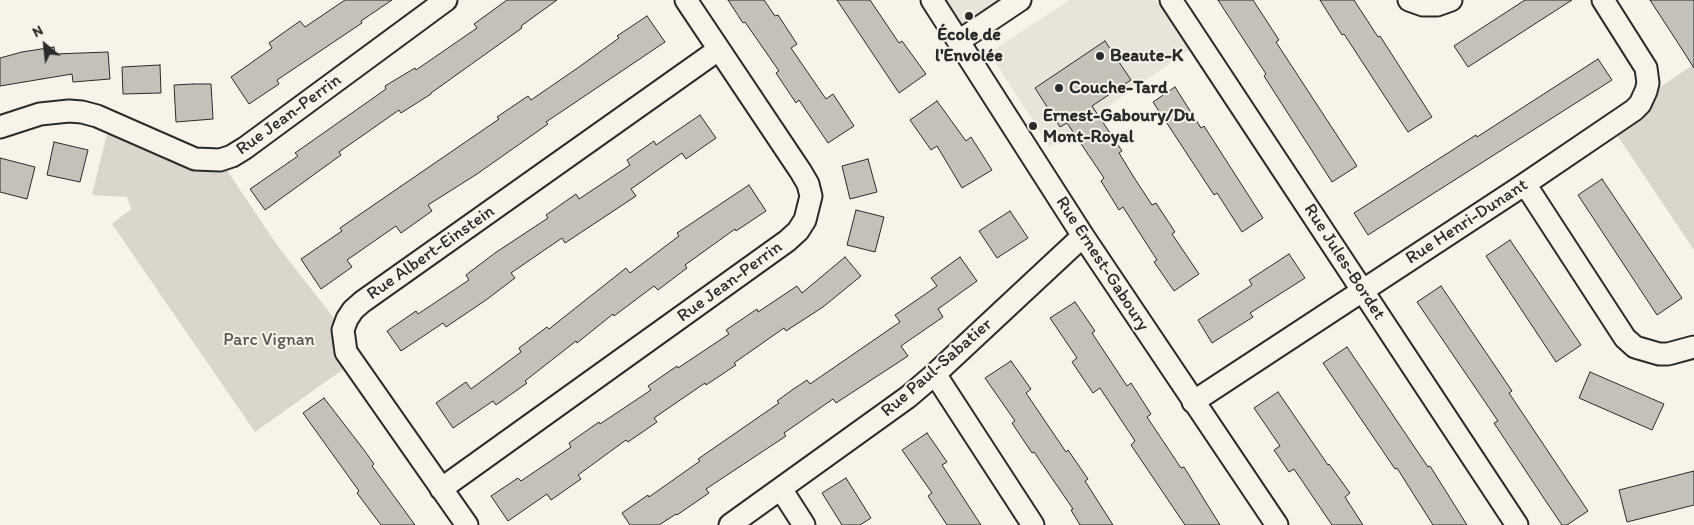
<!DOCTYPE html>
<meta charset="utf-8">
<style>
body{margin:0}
#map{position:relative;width:1694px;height:525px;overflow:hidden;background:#f7f3e8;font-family:Itim,sans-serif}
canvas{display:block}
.north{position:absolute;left:20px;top:20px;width:50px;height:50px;-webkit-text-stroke:4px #f7f3e8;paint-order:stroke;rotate:332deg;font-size:14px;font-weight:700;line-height:20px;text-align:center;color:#2b2b2b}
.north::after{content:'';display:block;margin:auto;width:18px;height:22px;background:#2b2b2b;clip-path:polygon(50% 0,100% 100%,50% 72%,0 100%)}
</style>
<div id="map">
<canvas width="1694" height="525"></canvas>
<div class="north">N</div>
</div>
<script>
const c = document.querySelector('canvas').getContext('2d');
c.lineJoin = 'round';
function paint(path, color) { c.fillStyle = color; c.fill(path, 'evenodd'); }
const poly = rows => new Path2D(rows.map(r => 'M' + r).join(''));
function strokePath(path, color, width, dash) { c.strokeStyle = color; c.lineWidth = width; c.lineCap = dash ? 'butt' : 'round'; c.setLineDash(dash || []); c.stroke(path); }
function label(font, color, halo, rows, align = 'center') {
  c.font = font + ' Itim,sans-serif'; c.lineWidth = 4; c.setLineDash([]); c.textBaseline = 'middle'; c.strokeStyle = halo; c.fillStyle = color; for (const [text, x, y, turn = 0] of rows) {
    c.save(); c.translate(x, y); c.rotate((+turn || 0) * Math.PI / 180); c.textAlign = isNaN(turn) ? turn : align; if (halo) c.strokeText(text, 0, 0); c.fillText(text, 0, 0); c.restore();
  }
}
const built = poly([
 [932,0,1020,0,959,41],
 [1069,0,1156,0,1189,50,1050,147,989,53]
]);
const green = poly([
 [1694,64,1694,250,1611,126,1643,99],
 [110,122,220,160,277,245,343,330,352,363,255,432,112,224,131,209,127,197,92,195]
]);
const building = poly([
 [345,0,392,0,361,21,362,23,277,80,279,84,249,104,231,77,272,48,269,43,300,21,305,27,345,0],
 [507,0,557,0,521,26,522,28,431,93,431,94,401,113,399,110,339,152,341,155,265,210,250,189,298,156,295,153,386,89,385,86,415,68,416,70,477,28,474,24,507,0],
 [728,0,764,0,775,16,778,15,797,44,791,48,826,99,833,94,854,126,828,143,799,100,796,103,776,73,779,71,745,22,743,23,728,0],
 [837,0,870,0,899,43,902,41,926,74,899,93,837,0],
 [1218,0,1253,0,1279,40,1276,42,1357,166,1332,182,1264,76,1266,74,1218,0],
 [1320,0,1354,0,1378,37,1380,36,1432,117,1408,132,1344,34,1342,35,1320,0],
 [1525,0,1572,0,1468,67,1454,46,1525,0],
 [1650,0,1694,0,1694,68,1678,43,1650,0],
 [647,16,665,42,546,122,548,124,477,174,428,205,432,211,401,233,396,226,347,260,352,267,321,289,301,259,342,231,340,228,499,119,497,117,528,96,531,100,579,67,619,38,617,36,647,16],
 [1105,41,1131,80,1092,106,1122,151,1119,153,1135,179,1152,205,1156,203,1175,232,1172,234,1199,274,1174,291,1154,262,1157,260,1123,207,1119,210,1101,181,1104,178,1067,123,1060,127,1035,88,1105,41],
 [54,47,55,54,108,52,110,79,73,82,72,74,0,86,0,58,22,52,54,47],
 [1598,59,1612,80,1368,235,1354,213,1476,135,1477,137,1598,59],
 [160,65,161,93,123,94,122,67,160,65],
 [193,84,211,84,213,119,176,122,174,85,193,84],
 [1175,87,1201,128,1204,126,1263,218,1242,232,1217,193,1214,195,1153,102,1175,87],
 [937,101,966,141,971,137,992,170,962,188,937,146,931,150,910,120,937,101],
 [700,115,716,138,686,159,682,153,631,189,636,196,565,243,562,238,511,273,515,278,486,300,446,327,443,323,401,351,387,331,416,311,418,314,469,280,466,275,495,253,548,218,546,215,576,194,579,199,630,165,627,160,654,141,656,145,700,115],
 [54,142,88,150,80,182,47,175,54,142],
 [0,158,35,167,27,199,0,192,0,158],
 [868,159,877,192,850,199,842,166,868,159],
 [1602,179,1682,298,1657,315,1578,195,1602,179],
 [749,185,766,211,736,231,735,229,685,265,687,268,658,290,654,286,614,316,613,314,577,343,576,341,525,381,527,383,496,405,493,401,453,428,436,403,466,382,471,389,521,352,519,348,547,327,549,329,626,268,630,273,679,236,677,233,749,185],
 [856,210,884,217,875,252,847,245,856,210],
 [1010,211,1028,238,997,258,979,231,1010,211],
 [1510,240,1581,345,1556,362,1486,256,1510,240],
 [1289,254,1305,278,1250,313,1253,317,1212,343,1198,320,1252,285,1249,280,1289,254],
 [845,257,861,276,823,307,786,331,784,328,734,363,736,365,706,385,705,383,654,418,657,422,628,442,626,440,578,475,581,479,551,500,547,494,508,521,491,496,518,478,521,481,571,447,569,443,599,422,600,424,651,390,648,386,677,366,678,368,729,334,726,330,757,309,758,312,797,286,802,293,845,257],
 [960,257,977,281,938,309,943,317,901,346,908,356,836,403,833,399,784,433,786,436,706,489,709,493,677,515,676,514,659,525,630,525,622,513,648,495,649,497,700,461,698,459,779,403,777,401,792,390,807,380,810,384,900,322,895,315,937,286,931,278,960,257],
 [1441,286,1512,391,1509,393,1588,511,1567,525,1562,525,1547,503,1494,423,1498,421,1417,302,1441,286],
 [1075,302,1095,331,1092,333,1127,386,1131,383,1151,414,1147,417,1181,468,1184,467,1220,525,1185,525,1131,445,1135,441,1100,388,1093,393,1072,362,1077,358,1050,318,1075,302],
 [1347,347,1428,467,1430,466,1467,525,1433,525,1397,468,1395,469,1323,363,1347,347],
 [1011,361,1031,389,1026,393,1066,452,1068,450,1088,479,1085,481,1113,525,1080,525,1071,510,1073,509,1034,452,1032,453,1012,423,1015,421,985,378,1011,361],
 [1590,372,1664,404,1652,430,1579,398,1590,372],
 [1278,392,1328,465,1329,464,1350,493,1345,497,1363,525,1332,525,1294,469,1289,472,1274,450,1280,446,1254,408,1278,392],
 [324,398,364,450,374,464,372,466,415,525,381,525,357,493,359,491,303,413,324,398],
 [927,433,947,462,942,465,981,525,947,525,928,496,932,493,902,450,927,433],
 [1694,471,1694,505,1627,522,1619,490,1694,471],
 [846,478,871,518,860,525,842,525,822,493,846,478]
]);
const street = poly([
 [932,0,1083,236,1277,525],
 [1171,0,1517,525],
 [1409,0,1423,5,1437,5,1451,0],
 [959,41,1020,0],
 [0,127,40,114,69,111,82,112,97,116,195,159,220,160,232,156,245,148,446,0],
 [1525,184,1625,338,1635,347,1659,354,1668,354,1694,347],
 [935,374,1033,525],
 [1193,402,1525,184,1634,110,1640,104,1646,91,1648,83,1646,68,1603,0],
 [441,489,787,241,798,231,805,220,811,196,808,184,801,172,686,0],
 [781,489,804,525],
 [467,525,346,352,343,330,347,319,353,310,362,302,718,50],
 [730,525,908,397,935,374,1083,236]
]);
const markers = [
 [969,16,5,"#2b2b2b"],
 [1100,56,5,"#2b2b2b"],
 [1059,88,5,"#2b2b2b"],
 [1033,126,5,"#2b2b2b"]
];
const poiNames = [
 ["École de",969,35,"center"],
 ["l'Envolée",969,56,"center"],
 ["Beaute-K",1110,56],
 ["Couche-Tard",1069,88],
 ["Ernest-Gaboury/Du",1043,116],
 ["Mont-Royal",1043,137]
];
const streetNames = [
 ["Rue Jean-Perrin",289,115,-36],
 ["Rue Henri-Dunant",1467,222,-33],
 ["Rue Albert-Einstein",431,253,-35],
 ["Rue Jules-Bordet",1344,262,57],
 ["Rue Ernest-Gaboury",1102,264,57],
 ["Rue Jean-Perrin",730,282,-36],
 ["Rue Paul-Sabatier",937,368,-41]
];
const parkNames = [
 ["Parc Vignan",269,340]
];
paint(built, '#e8e4da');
paint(green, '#dad6cc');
paint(building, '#c4c1b9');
strokePath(building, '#2b2b2b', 1);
strokePath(street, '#2b2b2b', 25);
strokePath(street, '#f7f3e8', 21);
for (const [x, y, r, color] of markers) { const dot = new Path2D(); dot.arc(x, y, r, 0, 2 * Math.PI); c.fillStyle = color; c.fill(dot); strokePath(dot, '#f7f3e8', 2); }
label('bold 18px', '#2b2b2b', '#f7f3e8', poiNames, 'left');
label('18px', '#2b2b2b', '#f7f3e8', streetNames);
label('18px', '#575653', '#f7f3e8', parkNames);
</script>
